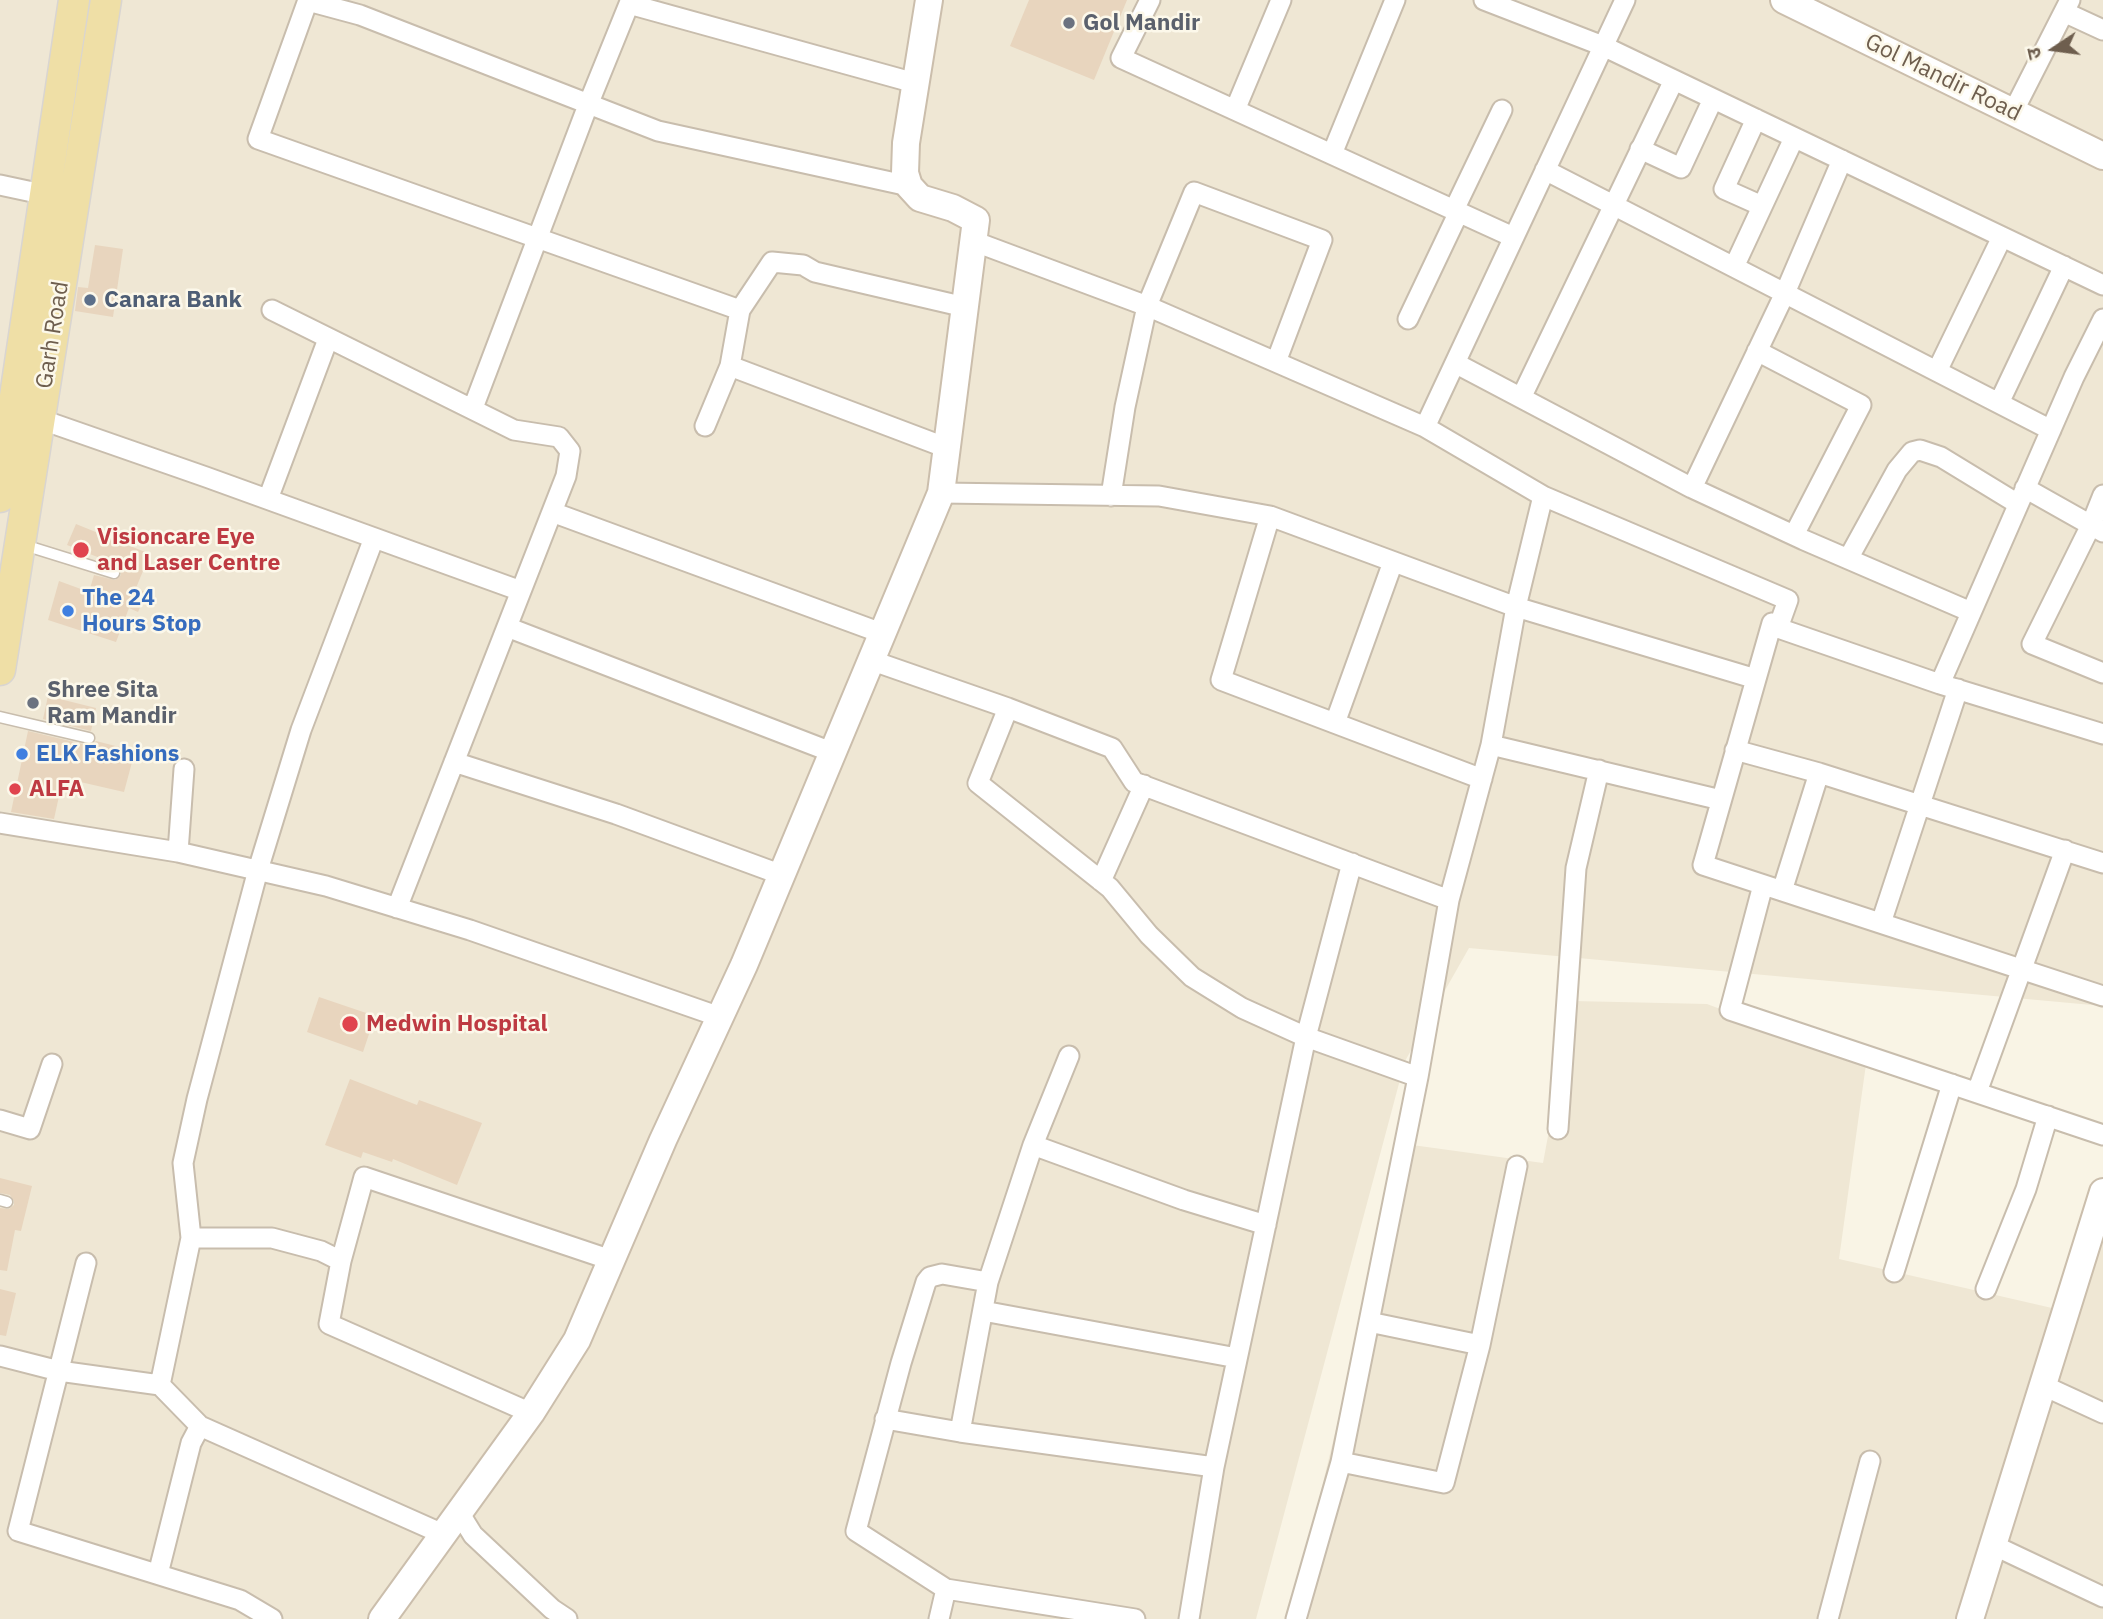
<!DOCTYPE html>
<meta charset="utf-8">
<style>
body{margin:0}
#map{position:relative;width:2103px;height:1619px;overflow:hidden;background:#f9f4e5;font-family:"IBM Plex Sans","Noto Sans Devanagari",sans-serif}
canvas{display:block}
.north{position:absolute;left:2019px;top:14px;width:70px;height:70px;-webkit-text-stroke:5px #fcf8ea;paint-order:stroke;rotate:257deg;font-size:19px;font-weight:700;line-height:28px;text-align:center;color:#6e5e4e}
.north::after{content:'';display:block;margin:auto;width:24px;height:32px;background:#6e5e4e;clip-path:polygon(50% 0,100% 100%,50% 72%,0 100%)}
</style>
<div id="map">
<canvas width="2103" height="1619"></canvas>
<div class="north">उ</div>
</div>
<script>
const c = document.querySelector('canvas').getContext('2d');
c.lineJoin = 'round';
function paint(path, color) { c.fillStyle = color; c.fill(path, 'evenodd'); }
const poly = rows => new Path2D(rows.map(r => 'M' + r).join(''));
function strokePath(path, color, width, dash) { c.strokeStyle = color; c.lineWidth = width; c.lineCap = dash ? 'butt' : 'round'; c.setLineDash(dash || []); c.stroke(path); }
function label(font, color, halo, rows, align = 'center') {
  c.font = font + ' "IBM Plex Sans",sans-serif'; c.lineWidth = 5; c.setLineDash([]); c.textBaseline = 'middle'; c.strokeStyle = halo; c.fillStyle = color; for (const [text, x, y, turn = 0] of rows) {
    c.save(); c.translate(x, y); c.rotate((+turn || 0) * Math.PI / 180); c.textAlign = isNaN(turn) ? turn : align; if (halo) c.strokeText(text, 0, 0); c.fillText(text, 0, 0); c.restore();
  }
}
const residential = poly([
 [0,0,2103,0,2103,1006,1469,948,1405,1061,1256,1619,0,1619],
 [1573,1001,1707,1004,1866,1064,1839,1259,2065,1311,2103,1219,2103,1619,1290,1619,1405,1144,1543,1163]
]);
const building = poly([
 [1029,0,1127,0,1094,80,1010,46],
 [95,245,123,249,113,317,75,311,78,287,88,288],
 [76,524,150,554,136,588,147,593,138,612,129,608,116,642,48,620,59,581,89,592,94,575,115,580,121,575,120,569,117,566,99,561,100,558,67,545],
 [48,696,96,708,91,731,43,719],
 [28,731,87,745,92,745,96,741,135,751,124,792,63,778,54,819,11,812],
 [319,997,375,1016,363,1052,307,1032],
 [350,1079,417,1105,419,1100,482,1123,457,1185,393,1159,392,1162,363,1152,361,1158,325,1145],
 [0,1178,32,1186,21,1231,15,1230,7,1271,0,1270,0,1208,9,1209,14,1205,14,1201,10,1195,0,1193],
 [0,1289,16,1293,6,1336,0,1335]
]);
const lane = poly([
 [24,545,114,573],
 [0,717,89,738],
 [0,1200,7,1202]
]);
const street = poly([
 [308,0,258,139,740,310],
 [1150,0,1121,58,1513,237],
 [1484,0,1603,46,2103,285],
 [308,1,360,15,658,131,909,186],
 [2064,12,2103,30],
 [1235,110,1281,0],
 [2013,112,2070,0],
 [1756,119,1724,189,1762,206],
 [1640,149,1681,168,1713,99],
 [1332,154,1395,0],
 [1545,170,2051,430],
 [0,185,56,197],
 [973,241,1147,306,1425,427,1543,496,1788,600,1778,628,1940,684,2103,734],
 [1734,267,1794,138],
 [272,310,514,430,559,437,570,451,566,476,397,908],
 [1408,319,1456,218,1454,210,1502,110],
 [1757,351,1861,405,1794,535],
 [1455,363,1692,488,1804,540,1971,612],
 [730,366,947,448],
 [1937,371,2002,237],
 [1521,398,1674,80],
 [1999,403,2064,266],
 [473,408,588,105,629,4,915,83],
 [31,416,206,477,521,591],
 [705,426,730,366,740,310,772,262,803,265,815,272,965,307],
 [1425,427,1625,0],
 [1692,488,1785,293,1842,160],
 [2025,488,2103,532],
 [941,493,1159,496,1270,516],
 [2103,495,2091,525,2032,644,2103,673],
 [1111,496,1125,407,1147,306,1194,192,1322,240,1276,362],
 [268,499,328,339],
 [552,512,884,634],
 [1848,559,1897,470,1912,452,1920,450,1941,457,2018,504],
 [507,627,834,753],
 [1778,628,1772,623,1703,865,2103,996],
 [873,661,1008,708,1112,748,1134,782,1449,900],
 [1940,684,2074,377,2103,319],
 [1008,708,978,783,1110,888,1149,935,1192,977,1242,1008,1306,1037,1418,1077],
 [1335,723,1393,562],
 [1491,745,1721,800],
 [1735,750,1819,773],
 [454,762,616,814,782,875],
 [1482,779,1221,680,1270,516,1516,607,1756,679],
 [0,823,178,852,326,886,470,930,720,1017],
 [178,852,184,769],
 [1101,881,1144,785],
 [1763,885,1730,1010,2103,1135],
 [1782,891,1819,773,2103,863],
 [1881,923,1958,689],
 [1977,1092,2065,850],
 [0,1120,30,1129,52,1064],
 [1558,1129,1576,868,1599,770],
 [1033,1145,1184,1200,1266,1225],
 [191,1238,272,1238,321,1251,341,1261],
 [86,1263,18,1531,240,1600,272,1619],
 [1894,1272,1952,1084],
 [1986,1289,2026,1189,2048,1116],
 [983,1311,1237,1358],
 [1480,1345,1517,1166],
 [0,1356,59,1371,160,1385,200,1426,445,1535],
 [160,1385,191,1238,183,1163,197,1099,258,870,301,730,374,538],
 [2042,1385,2103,1413],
 [531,1413,329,1324,341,1261,364,1177,611,1260],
 [885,1419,960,1432,1214,1467],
 [960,1432,988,1282,1033,1145,1069,1056],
 [1341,1462,1444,1483,1480,1345,1369,1322],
 [460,1514,473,1535,552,1609,567,1619],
 [1993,1545,2103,1597],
 [158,1574,191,1443,200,1426],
 [946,1589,856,1531,901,1363,926,1282,930,1277,942,1274,988,1282],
 [939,1619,946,1589,1135,1619],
 [1189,1619,1214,1467,1306,1037,1352,863],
 [1296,1619,1341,1462,1418,1077,1449,900,1491,745,1516,607,1543,496],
 [1828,1619,1870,1461]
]);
const secondary = poly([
 [1784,0,2103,156],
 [382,1619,531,1413,577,1340,663,1140,744,965,941,493,976,220,953,208,920,198,909,186,905,173,906,143,929,0],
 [1970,1619,2103,1192]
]);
const primary = poly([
 [0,497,74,0],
 [0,670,106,0]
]);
const markers = [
 [1069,23,7,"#6b7280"],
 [90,300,7,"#5c6f8a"],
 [81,550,9,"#e0444e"],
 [68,611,7,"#3f7fe0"],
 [33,703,7,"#6b7280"],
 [22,754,7,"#3f7fe0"],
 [15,789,7,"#e0444e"],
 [350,1024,9,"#e0444e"]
];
const worshipNames = [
 ["Gol Mandir",1083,23],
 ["Shree Sita",47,690],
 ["Ram Mandir",47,716]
];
const streetNames = [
 ["Gol Mandir Road",1943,78,26],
 ["Garh Road",53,335,-81]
];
const serviceNames = [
 ["Canara Bank",104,300]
];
const healthNames = [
 ["Visioncare Eye",97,537],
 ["and Laser Centre",97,563],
 ["ALFA",29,789],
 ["Medwin Hospital",366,1024]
];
const shopNames = [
 ["The 24",82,598],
 ["Hours Stop",82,624],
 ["ELK Fashions",36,754]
];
paint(residential, '#efe7d4');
paint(building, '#e8d5be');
strokePath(lane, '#c8bdad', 13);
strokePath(street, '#c8bdad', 23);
strokePath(secondary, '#cbbeac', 30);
strokePath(primary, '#d9d5d1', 33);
strokePath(lane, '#fff', 10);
strokePath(street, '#fff', 19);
strokePath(secondary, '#fff', 26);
strokePath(primary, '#efdfa6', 30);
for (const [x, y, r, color] of markers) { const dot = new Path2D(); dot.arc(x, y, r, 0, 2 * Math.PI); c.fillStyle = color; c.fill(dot); strokePath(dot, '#fcf8ea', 2.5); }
label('bold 23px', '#5b616d', '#fcf8ea', worshipNames, 'left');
label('23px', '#6e5e4e', '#fcf8ea', streetNames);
label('bold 23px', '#4e5e75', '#fcf8ea', serviceNames, 'left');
label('bold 23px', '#be3a42', '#fcf8ea', healthNames, 'left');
label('bold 23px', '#366cbe', '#fcf8ea', shopNames, 'left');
</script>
